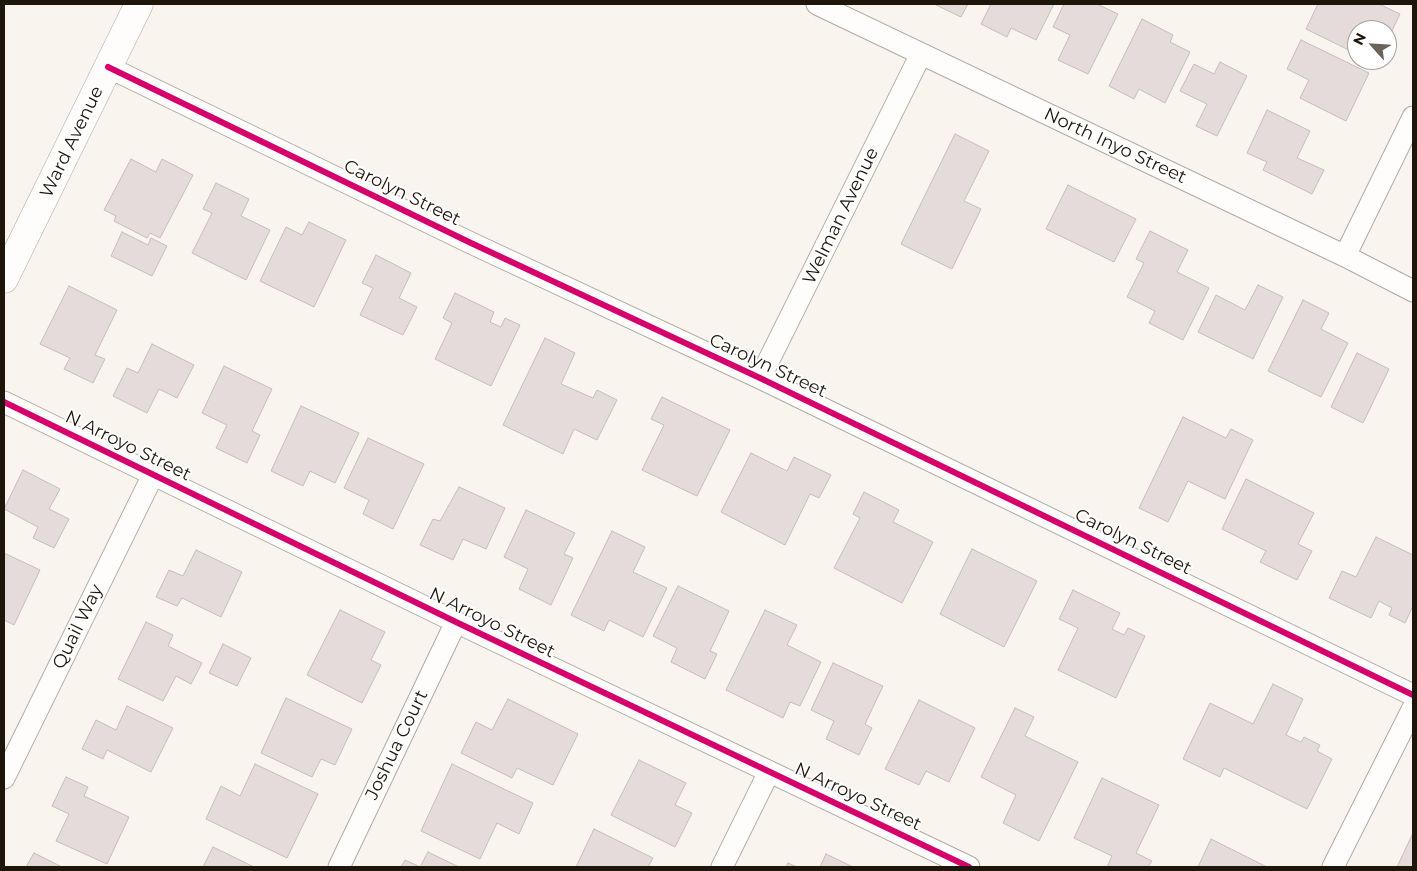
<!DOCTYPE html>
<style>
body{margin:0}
#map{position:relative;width:1417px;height:871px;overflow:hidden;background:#f9f4ee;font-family:Montserrat,sans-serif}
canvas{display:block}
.frame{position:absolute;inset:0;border:5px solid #1e160b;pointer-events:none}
.north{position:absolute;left:1347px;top:20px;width:50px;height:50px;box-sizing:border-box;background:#fff;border:1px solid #a5a29d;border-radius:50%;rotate:296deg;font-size:14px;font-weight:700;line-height:20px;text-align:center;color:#1e160b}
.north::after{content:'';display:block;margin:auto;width:18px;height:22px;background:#6b645a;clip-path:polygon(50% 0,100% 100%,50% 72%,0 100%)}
</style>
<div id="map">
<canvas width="1417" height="871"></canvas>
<div class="frame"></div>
<div class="north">N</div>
</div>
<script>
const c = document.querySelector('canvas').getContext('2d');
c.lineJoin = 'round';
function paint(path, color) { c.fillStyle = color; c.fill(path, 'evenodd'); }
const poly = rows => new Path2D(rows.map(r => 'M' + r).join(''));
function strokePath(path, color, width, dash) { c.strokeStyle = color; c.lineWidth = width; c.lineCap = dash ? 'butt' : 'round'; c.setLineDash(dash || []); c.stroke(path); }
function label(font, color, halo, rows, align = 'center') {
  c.font = font + ' Montserrat,sans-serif'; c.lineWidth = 4; c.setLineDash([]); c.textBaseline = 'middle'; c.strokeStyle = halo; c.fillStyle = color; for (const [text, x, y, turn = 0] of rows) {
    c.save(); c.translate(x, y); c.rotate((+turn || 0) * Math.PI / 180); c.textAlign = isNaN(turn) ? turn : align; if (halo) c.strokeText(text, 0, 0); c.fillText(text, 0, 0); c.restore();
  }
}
const building = poly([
 [937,4,968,4,961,17,936,5,937,4],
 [991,4,1054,4,1036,40,1011,28,1007,37,981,24,991,4],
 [1064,4,1097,4,1118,14,1088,74,1058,60,1070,35,1053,27,1064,4],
 [1318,4,1335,4,1338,5,1339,4,1379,4,1400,14,1387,41,1387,30,1357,30,1357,54,1306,29,1318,4],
 [1142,19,1173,35,1170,42,1190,52,1165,103,1139,89,1134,99,1109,86,1142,19],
 [1301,40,1369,73,1346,121,1300,98,1309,80,1287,69,1301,40],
 [1220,62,1247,76,1217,136,1196,126,1207,104,1180,91,1194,64,1214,74,1220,62],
 [1267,110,1310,131,1297,158,1324,170,1312,194,1263,170,1267,162,1247,153,1267,110],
 [955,134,989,151,964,201,981,209,952,269,901,244,955,134],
 [131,159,156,172,162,159,193,175,160,238,150,233,147,238,114,221,116,216,104,210,131,159],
 [216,183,249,199,241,216,270,230,246,280,192,253,212,213,203,209,216,183],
 [1068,185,1136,219,1114,262,1046,229,1068,185],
 [309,222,346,240,314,307,260,281,286,227,302,235,309,222],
 [1150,231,1188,250,1177,272,1209,288,1183,340,1149,323,1155,311,1127,297,1144,263,1136,259,1150,231],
 [122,232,148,245,151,238,167,246,152,276,111,256,122,232],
 [376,255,411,273,399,298,417,307,403,335,360,315,373,288,362,283,376,255],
 [1258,285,1283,297,1253,359,1198,332,1216,295,1245,310,1258,285],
 [69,286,117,310,95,355,105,359,93,383,64,369,70,358,40,344,69,286],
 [455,293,494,312,490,322,501,327,505,318,520,325,491,386,435,359,452,323,443,318,455,293],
 [1303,300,1329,313,1321,329,1348,343,1321,397,1268,371,1303,300],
 [545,338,575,353,561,384,593,398,597,390,617,400,597,440,574,429,563,454,503,425,545,338],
 [152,344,194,365,177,398,159,389,147,413,113,396,127,368,138,373,152,344],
 [1357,353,1389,369,1363,423,1331,407,1357,353],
 [224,366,272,389,252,431,260,435,247,463,216,448,227,425,202,413,224,366],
 [662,397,730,430,697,496,642,470,664,425,651,419,662,397],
 [301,406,359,433,335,483,310,471,303,486,271,471,301,406],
 [1183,417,1226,438,1231,429,1253,440,1225,499,1188,481,1168,522,1139,508,1183,417],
 [368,438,424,464,393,529,363,514,369,500,344,488,368,438],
 [751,453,787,471,794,457,831,475,819,498,810,494,785,545,721,512,751,453],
 [23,470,60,489,49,509,69,519,54,548,33,538,38,527,4,509,23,470],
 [1246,479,1314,513,1298,544,1312,551,1297,580,1260,562,1266,551,1222,529,1246,479],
 [459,487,505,508,486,549,463,539,453,560,420,545,433,519,440,521,459,487],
 [864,492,899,510,893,522,933,542,902,603,834,568,860,518,853,514,864,492],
 [526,510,575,533,564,554,573,558,551,605,519,589,528,569,504,557,526,510],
 [612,531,645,547,633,572,667,588,643,637,609,620,604,631,571,615,612,531],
 [1376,537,1413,555,1413,606,1405,623,1389,615,1392,608,1379,601,1371,618,1329,598,1342,571,1356,577,1376,537],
 [972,549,1037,581,1004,647,940,614,972,549],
 [196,550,242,572,221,617,182,598,177,606,156,597,169,570,183,576,196,550],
 [4,553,40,570,14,625,4,620,4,553],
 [678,586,729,611,710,651,717,654,705,679,671,662,677,648,653,636,678,586],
 [1073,590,1120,613,1112,629,1124,635,1128,628,1145,636,1116,698,1058,670,1078,628,1059,619,1073,590],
 [340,610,385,632,371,660,381,665,362,703,307,675,340,610],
 [765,610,797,625,787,645,821,662,800,706,790,702,783,718,726,690,765,610],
 [146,622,173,635,168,646,202,663,191,684,176,676,163,701,118,679,146,622],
 [223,644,251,658,237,686,209,673,223,644],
 [833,663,883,686,865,724,872,728,859,755,826,739,834,721,811,710,833,663],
 [1273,684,1303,699,1286,735,1301,742,1304,737,1320,745,1317,751,1332,759,1307,809,1224,768,1220,777,1183,759,1210,703,1253,724,1273,684],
 [286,698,352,729,335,765,321,759,312,777,261,753,286,698],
 [508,699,578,734,553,785,517,768,512,778,461,753,476,722,492,730,508,699],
 [919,700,975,728,949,782,926,771,919,785,885,769,919,700],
 [127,706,173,728,151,772,107,750,103,759,82,749,96,720,116,730,127,706],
 [1015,708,1034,717,1025,736,1078,762,1039,841,1003,823,1016,795,981,777,1015,708],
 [639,760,686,783,675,805,692,813,675,847,611,815,639,760],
 [255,764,318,794,287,858,206,819,221,786,240,796,255,764],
 [452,764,533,803,519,834,497,823,480,859,421,831,452,764],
 [66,777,88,787,84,796,129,817,107,864,56,841,69,814,52,806,66,777],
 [1102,778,1159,805,1136,853,1152,861,1148,867,1107,867,1112,856,1074,838,1102,778],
 [594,829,653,858,648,867,576,867,594,829],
 [1413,833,1413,867,1397,867,1413,833],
 [1211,839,1267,867,1198,867,1211,839],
 [213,847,254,867,203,867,213,847],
 [428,852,459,867,401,867,405,860,420,867,428,852],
 [34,853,62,867,26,867,34,853],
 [826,854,853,867,820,867,826,854],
 [788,863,797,867,786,867,788,863]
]);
const street = poly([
 [817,4,1345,256,1413,291],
 [108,67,471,243,760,378,1413,695],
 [1345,256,1413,117],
 [760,378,921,54],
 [4,402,456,622,969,867],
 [4,778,153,475],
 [339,867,456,622],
 [722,867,769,772],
 [1333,867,1413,708]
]);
const secondary = poly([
 [4,279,139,4]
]);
const cycleway = poly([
 [108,67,471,243,760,378,1413,695],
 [4,402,456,622,969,867]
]);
const streetNames = [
 ["Ward Avenue",72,142,-64],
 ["North Inyo Street",1115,146,25],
 ["Carolyn Street",402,193,26],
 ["Welman Avenue",841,216,-64],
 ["Carolyn Street",768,366,25],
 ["N Arroyo Street",128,446,26],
 ["Carolyn Street",1133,542,26],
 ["N Arroyo Street",492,623,26],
 ["Quail Way",78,627,-64],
 ["Joshua Court",397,745,-64],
 ["N Arroyo Street",858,797,25]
];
paint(building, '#e4dbda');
strokePath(building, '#c5bcbc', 1);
strokePath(street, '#b0aaa3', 23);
strokePath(secondary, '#b0aaa3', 29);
strokePath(street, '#fefdfc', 21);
strokePath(secondary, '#fefdfc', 28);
strokePath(cycleway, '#d6006c', 6);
label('18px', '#1e160b', '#fff', streetNames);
</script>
